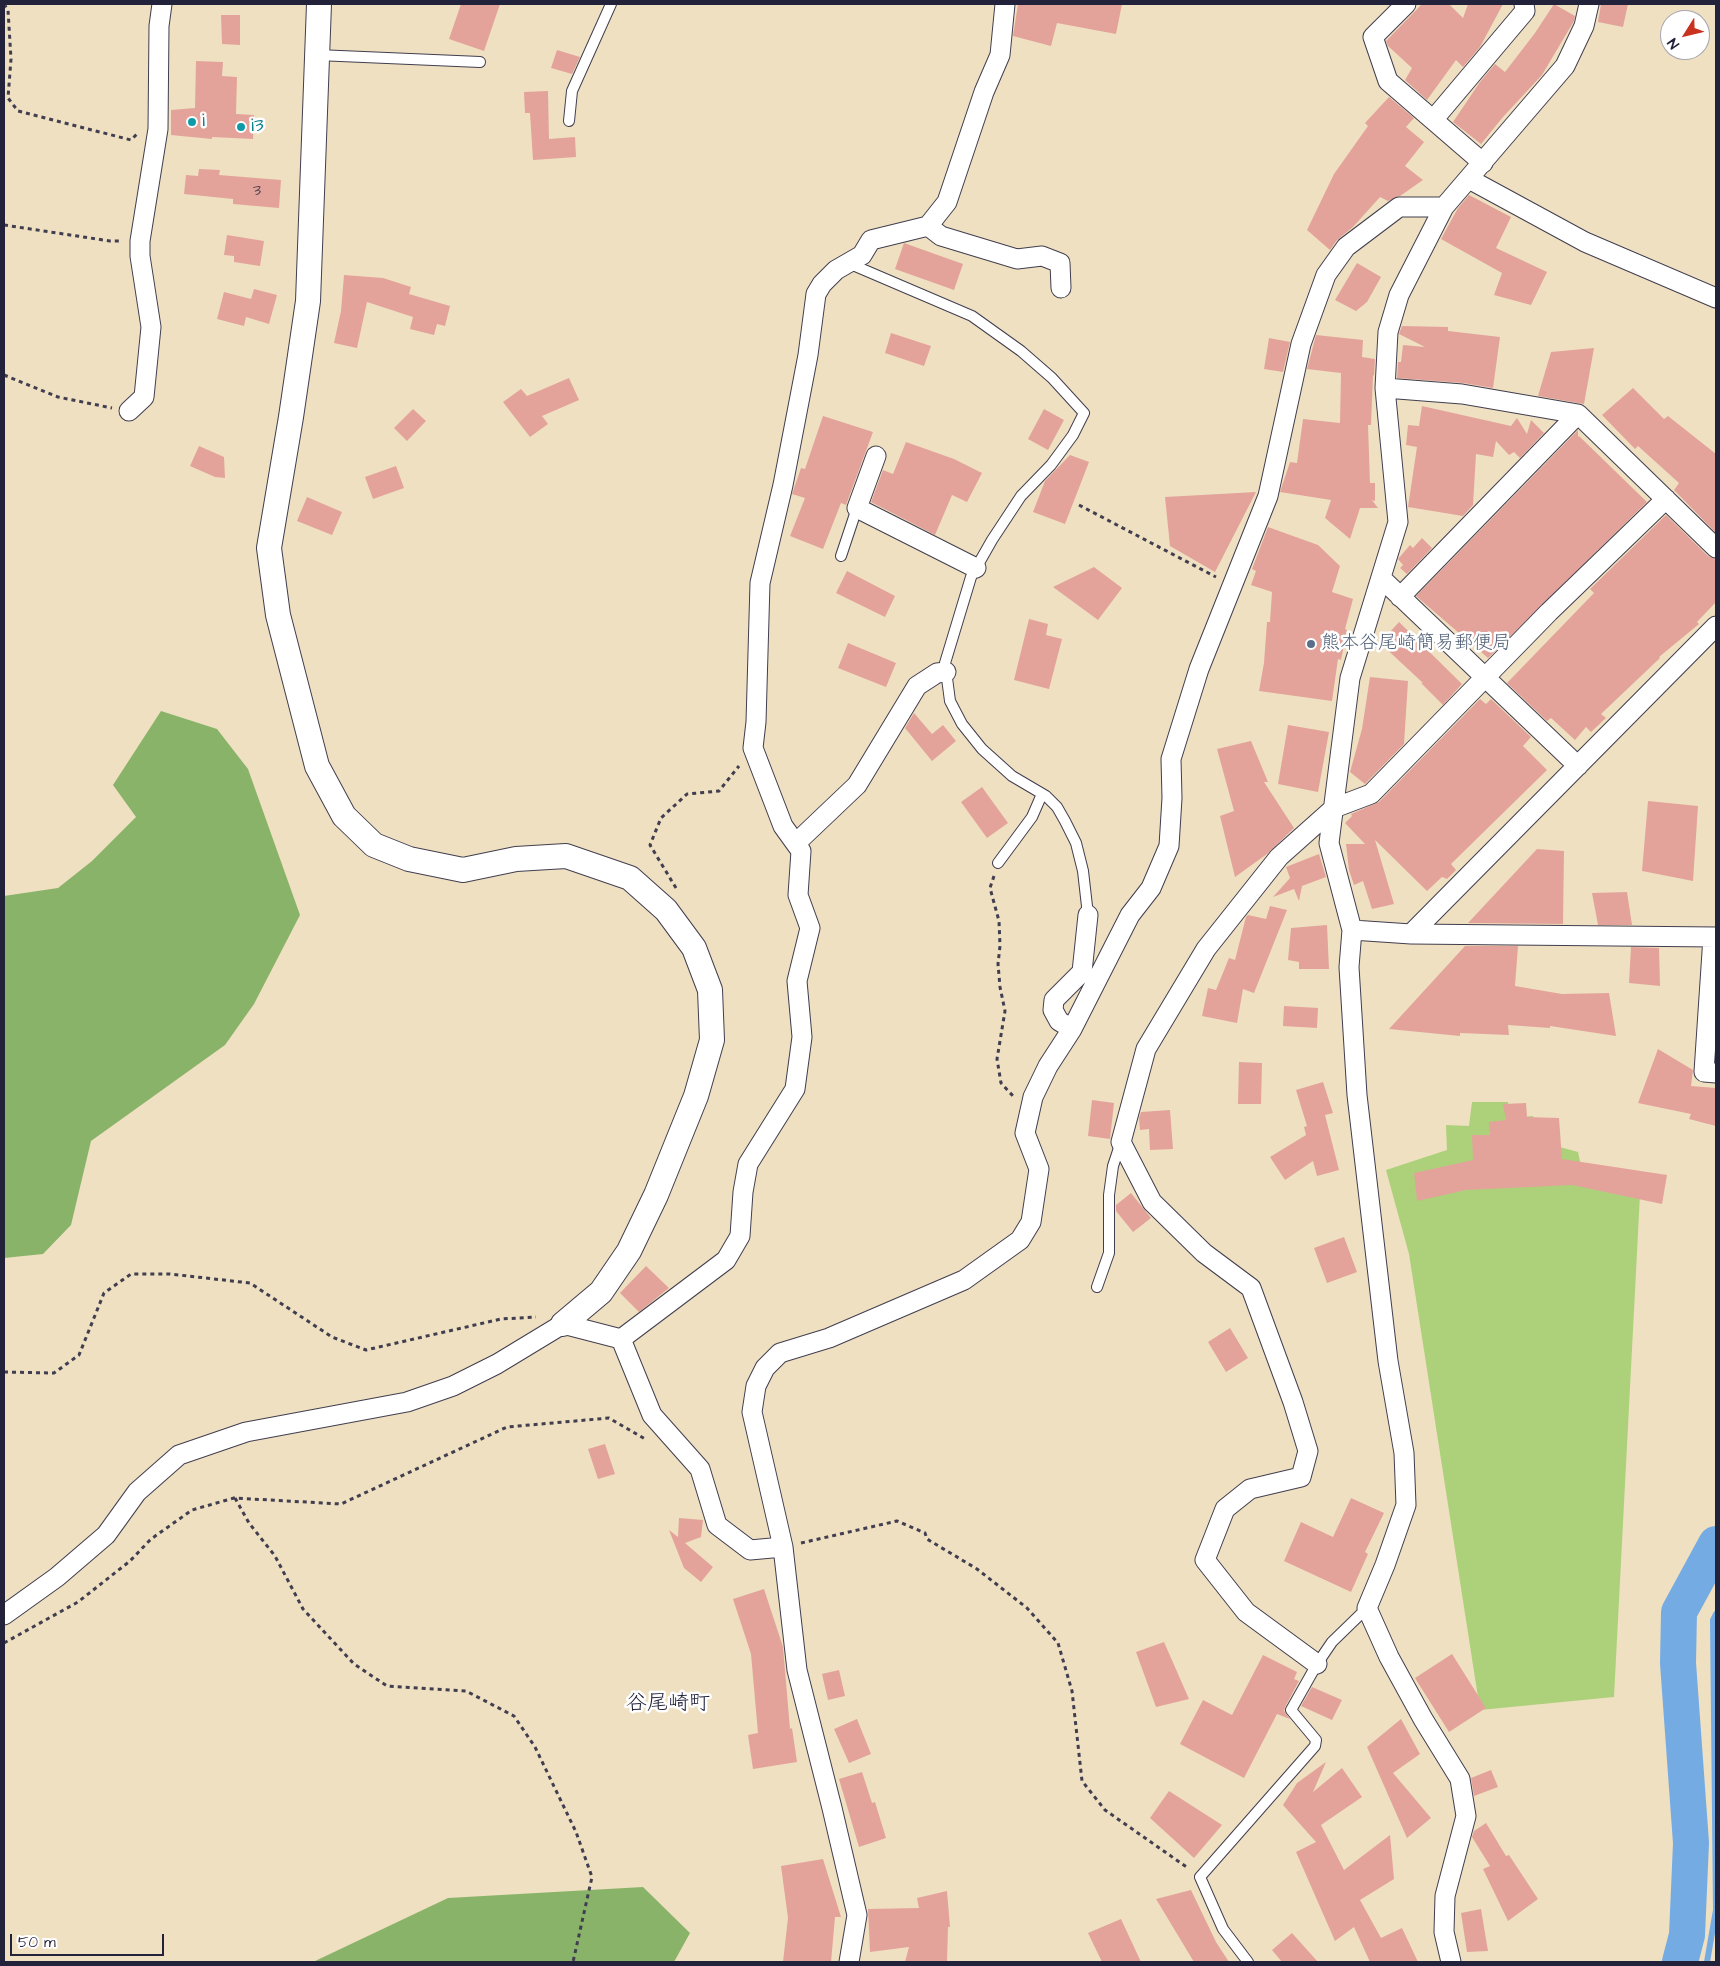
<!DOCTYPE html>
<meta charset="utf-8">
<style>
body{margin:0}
#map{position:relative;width:1720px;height:1966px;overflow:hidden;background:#efe0c1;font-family:"Architects Daughter",sans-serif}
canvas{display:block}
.frame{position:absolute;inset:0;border:5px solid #22223b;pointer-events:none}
.north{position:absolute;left:1660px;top:10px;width:50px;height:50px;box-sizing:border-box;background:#fff;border:1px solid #a7a7b1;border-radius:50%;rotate:234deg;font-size:14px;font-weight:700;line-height:20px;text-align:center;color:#22223b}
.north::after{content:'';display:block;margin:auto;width:18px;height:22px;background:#c8321e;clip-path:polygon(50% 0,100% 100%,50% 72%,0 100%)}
.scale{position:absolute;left:10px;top:1934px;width:154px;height:22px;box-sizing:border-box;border:2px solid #22223b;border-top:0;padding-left:6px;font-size:15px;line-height:18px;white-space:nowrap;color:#22223b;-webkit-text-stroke:4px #fff;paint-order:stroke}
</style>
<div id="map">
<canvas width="1720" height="1966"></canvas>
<div class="frame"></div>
<div class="north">N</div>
<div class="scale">50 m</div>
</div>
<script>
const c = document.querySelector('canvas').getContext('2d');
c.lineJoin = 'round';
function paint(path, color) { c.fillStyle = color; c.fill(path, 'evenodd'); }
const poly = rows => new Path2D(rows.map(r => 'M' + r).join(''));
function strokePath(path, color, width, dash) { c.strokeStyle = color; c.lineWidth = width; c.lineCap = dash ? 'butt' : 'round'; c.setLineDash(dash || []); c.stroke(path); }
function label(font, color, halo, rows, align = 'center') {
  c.font = font + ' "Architects Daughter","Klee One",sans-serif'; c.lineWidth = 5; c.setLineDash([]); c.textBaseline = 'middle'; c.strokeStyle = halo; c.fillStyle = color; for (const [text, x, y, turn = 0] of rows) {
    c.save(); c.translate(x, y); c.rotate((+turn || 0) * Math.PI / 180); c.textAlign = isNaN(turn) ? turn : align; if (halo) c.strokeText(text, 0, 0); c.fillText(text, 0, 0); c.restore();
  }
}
const green = poly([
 [1472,1102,1508,1102,1508,1118,1533,1116,1538,1141,1578,1152,1581,1166,1641,1175,1614,1697,1480,1710,1409,1254,1386,1170,1447,1150,1446,1125,1469,1126]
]);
const forest = poly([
 [161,711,217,729,248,769,300,915,254,1004,225,1045,91,1141,71,1225,43,1254,4,1258,4,896,58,888,92,861,136,817,113,785],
 [643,1887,690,1933,674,1962,313,1962,448,1898]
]);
const stream = poly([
 [1707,1962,1716,1910,1713,1620,1716,1614]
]);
const river = poly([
 [1680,1962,1687,1935,1691,1843,1678,1663,1679,1612,1716,1544]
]);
const building = poly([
 [461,4,500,4,484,51,449,39],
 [1018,4,1122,4,1116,34,1057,23,1051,46,1013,36],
 [1422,4,1449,4,1463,18,1468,4,1503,4,1480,47,1463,67,1456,60,1427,100,1405,80,1412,68,1388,46,1386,41],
 [1554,4,1575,16,1574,21,1542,75,1503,117,1481,144,1453,122,1480,82,1495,64,1505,72,1535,33],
 [1601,4,1628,4,1623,27,1598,22],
 [221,15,240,15,240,45,222,44],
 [557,50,580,57,572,74,551,68],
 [196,61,223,62,222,76,237,77,236,114,254,115,253,139,212,137,212,139,171,135,171,110,195,108],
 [548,91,549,139,575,137,576,157,533,160,530,113,525,113,524,92],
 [1389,97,1414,118,1406,127,1424,142,1405,166,1423,180,1400,196,1388,201,1380,197,1353,227,1337,240,1330,250,1307,230,1334,174,1368,126,1365,123],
 [199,169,220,170,219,175,281,180,279,208,233,204,233,199,184,194,186,175,198,176],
 [1469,195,1511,217,1496,248,1547,272,1531,305,1494,295,1502,273,1441,239,1458,208],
 [227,235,264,241,260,266,234,262,234,256,224,255],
 [904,243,963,264,954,290,895,269],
 [1357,263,1381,277,1367,302,1356,311,1335,300],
 [344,275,383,278,411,287,409,294,450,306,445,326,437,324,434,335,410,329,413,317,367,302,357,348,334,343,341,311],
 [254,289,277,295,269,324,246,317,244,326,217,319,224,292,251,299],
 [1402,326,1448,327,1448,331,1500,337,1493,388,1463,383,1397,378,1398,362,1401,362,1403,345,1425,347,1399,334],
 [891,333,931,346,924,366,885,353],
 [1316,335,1363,340,1362,357,1375,359,1374,376,1373,375,1371,425,1368,425,1370,483,1375,483,1375,501,1372,500,1378,508,1360,508,1350,539,1325,518,1331,500,1280,492,1290,462,1297,463,1303,419,1340,423,1341,373,1307,369],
 [1269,338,1290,342,1283,372,1264,369],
 [1594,348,1584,404,1538,396,1551,352],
 [569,378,579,400,542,416,548,424,530,437,503,402,521,389,527,396],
 [1633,388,1664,419,1668,416,1716,454,1716,533,1674,490,1679,483,1638,446,1635,449,1602,415],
 [1422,406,1511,426,1517,418,1527,434,1531,420,1544,433,1520,458,1514,452,1509,455,1496,441,1493,457,1476,454,1473,505,1463,516,1408,507,1417,447,1406,445,1408,425,1419,426],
 [413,409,426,421,407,441,394,428],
 [1044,409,1064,420,1048,450,1028,439],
 [823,416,873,432,846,505,841,503,823,549,790,536,805,498,792,494,801,468,805,469],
 [1578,430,1578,437,1579,436,1647,502,1488,658,1416,596],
 [906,442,954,459,982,473,967,502,952,495,935,535,871,502,883,470,893,474],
 [199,446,224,457,225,478,215,477,190,466],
 [1070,455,1089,462,1065,524,1033,512,1045,481],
 [396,466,404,488,373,499,365,477],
 [1256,492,1215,572,1170,546,1165,497],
 [307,497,342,512,332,535,297,521],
 [1666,515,1708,556,1716,559,1716,602,1697,622,1699,624,1659,657,1660,658,1601,714,1606,718,1591,732,1586,727,1575,740,1551,718,1547,721,1507,683,1594,593,1590,589],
 [1268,527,1318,545,1340,566,1332,592,1353,599,1345,629,1347,630,1341,660,1338,659,1332,701,1259,691,1264,663,1267,622,1270,622,1272,592,1251,585,1256,571,1252,569],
 [1422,538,1432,548,1407,574,1400,568,1403,565,1398,559,1410,545,1413,548],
 [1094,567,1122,588,1098,620,1053,587],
 [847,571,895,596,885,617,836,593],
 [1029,619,1048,624,1046,635,1062,639,1049,689,1014,680],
 [1399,622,1462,684,1443,705,1421,683,1423,683,1380,643],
 [848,643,896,663,886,687,838,668],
 [1370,677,1408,681,1404,744,1365,784,1350,772,1362,729],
 [1480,699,1486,704,1491,699,1531,737,1523,746,1547,770,1451,864,1456,870,1447,879,1442,877,1427,891,1375,840,1394,904,1372,909,1363,881,1354,885,1349,870,1346,844,1365,844,1345,823,1352,816,1351,814,1379,802],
 [914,713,932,734,943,725,956,741,932,761,905,728],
 [1288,725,1329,732,1318,792,1278,784],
 [1251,741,1268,782,1264,782,1294,828,1267,854,1235,877,1220,816,1234,811,1217,749],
 [982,787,1008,823,987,838,961,802],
 [1648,801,1698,806,1693,881,1642,871],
 [1537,849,1564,851,1563,924,1468,923],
 [1319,854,1326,877,1302,886,1299,901,1294,889,1273,897,1290,878,1286,867],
 [1627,892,1632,925,1598,925,1592,893],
 [1270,906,1287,910,1254,993,1243,989,1237,1023,1202,1016,1208,988,1216,990,1229,958,1235,960,1246,917,1248,915,1266,919],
 [1327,925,1329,969,1299,969,1299,962,1288,960,1291,928],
 [1465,946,1518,946,1515,986,1562,994,1609,993,1616,1036,1550,1026,1550,1028,1508,1025,1509,1035,1460,1033,1460,1036,1389,1029],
 [1631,947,1659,948,1660,986,1629,983],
 [1284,1006,1318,1008,1317,1028,1283,1026],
 [1658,1049,1693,1070,1691,1086,1716,1088,1716,1126,1689,1119,1691,1114,1638,1103],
 [1239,1062,1262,1063,1261,1104,1238,1104],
 [1323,1082,1333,1113,1325,1115,1339,1170,1317,1176,1313,1161,1285,1180,1270,1157,1306,1135,1304,1127,1307,1126,1296,1090],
 [1092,1100,1114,1103,1110,1139,1088,1136],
 [1526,1103,1527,1117,1559,1118,1562,1159,1667,1175,1662,1204,1572,1185,1466,1190,1417,1201,1414,1173,1473,1160,1472,1135,1490,1135,1489,1122,1506,1120,1503,1104],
 [1170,1110,1173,1149,1150,1150,1149,1129,1140,1130,1139,1118,1141,1112],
 [1131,1193,1151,1218,1133,1232,1116,1211,1116,1205],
 [1344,1237,1357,1272,1327,1283,1314,1248],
 [646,1266,669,1288,639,1312,620,1293],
 [1230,1328,1248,1358,1226,1372,1208,1342],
 [605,1444,615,1474,598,1479,588,1449],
 [1351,1498,1384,1513,1365,1552,1368,1554,1351,1592,1284,1561,1301,1522,1333,1537],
 [679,1518,703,1520,701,1537,685,1543,713,1567,701,1582,684,1568,669,1530,678,1537],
 [764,1589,783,1647,790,1729,792,1728,797,1762,753,1769,748,1735,758,1733,751,1654,733,1599],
 [1164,1642,1189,1699,1156,1707,1136,1652],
 [1452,1654,1486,1708,1449,1732,1415,1678],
 [1263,1655,1297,1672,1294,1679,1299,1681,1285,1707,1284,1711,1290,1719,1277,1714,1244,1778,1180,1744,1203,1700,1232,1715],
 [839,1670,845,1696,828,1700,822,1674],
 [1312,1687,1342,1700,1332,1720,1301,1706],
 [857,1719,871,1754,849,1763,834,1729],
 [1401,1719,1420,1754,1393,1773,1431,1818,1407,1838,1367,1747],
 [1326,1762,1313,1792,1342,1768,1362,1797,1321,1825,1344,1870,1390,1835,1394,1879,1360,1900,1381,1938,1402,1928,1418,1962,1370,1962,1354,1927,1335,1941,1296,1852,1316,1842,1283,1805,1297,1783],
 [1491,1770,1498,1787,1474,1796,1471,1778],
 [862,1772,872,1803,875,1802,886,1838,859,1847,839,1779],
 [1169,1791,1222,1825,1194,1858,1150,1818],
 [1486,1823,1506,1856,1509,1855,1538,1899,1508,1921,1483,1869,1490,1866,1472,1837,1474,1831],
 [823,1859,841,1917,835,1917,831,1962,783,1962,788,1918,781,1866],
 [1191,1890,1216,1942,1229,1962,1194,1962,1156,1899],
 [947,1891,950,1927,948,1927,947,1962,905,1962,909,1947,870,1952,868,1909,919,1908,917,1898],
 [1481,1909,1488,1951,1467,1952,1461,1913],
 [1121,1919,1141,1962,1102,1962,1088,1933],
 [1292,1933,1318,1962,1282,1962,1272,1950]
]);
const path = poly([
 [4,4,8,10,11,59,8,98,18,111,131,140,137,134],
 [4,225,110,241,122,241],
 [4,375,58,397,112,408],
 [1079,505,1216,577],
 [994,876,990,888,999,921,1000,946,998,964,1000,987,1005,1011,997,1059,1001,1083,1013,1096],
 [676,888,650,845,661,818,687,794,719,791,739,766],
 [4,1372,54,1373,79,1355,104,1293,131,1274,170,1274,250,1283,332,1337,366,1350,501,1319,536,1317],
 [235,1498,249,1523,275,1556,303,1609,354,1664,387,1686,466,1691,514,1716,535,1747,576,1832,592,1877,573,1962],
 [801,1543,897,1521,925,1533,927,1539,977,1569,1027,1608,1058,1643,1072,1691,1082,1781,1105,1810,1188,1868],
 [4,1643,78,1602,130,1561,151,1539,192,1510,234,1498,341,1504,507,1427,609,1418,645,1439]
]);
const service = poly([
 [317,55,480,62],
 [569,121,572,91,611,4],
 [848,263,972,316,1021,351,1052,378,1084,413,1073,435,1051,465,1021,496,992,540,971,577,945,663,950,701,962,724,982,749,1012,776,1046,796,1057,807,1065,821,1076,843,1083,871,1088,915],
 [841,556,857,508],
 [998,863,1032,817,1042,794],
 [1097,1287,1109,1253,1109,1195,1113,1166,1121,1142],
 [1248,1962,1223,1929,1200,1877,1315,1746,1316,1740,1291,1710,1317,1664,1332,1642,1367,1608]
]);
const minor = poly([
 [1406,4,1373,37,1388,81,1483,163],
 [1433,120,1525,11,1524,4],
 [1469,179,1585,242,1716,298],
 [928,226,941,236,1017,259,1042,256,1060,263,1061,288],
 [1385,388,1462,394,1578,414,1716,548],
 [129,411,144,397,151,327,140,256,140,241,158,129,159,26,162,4],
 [876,456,857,508,976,568],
 [1381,578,1578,766],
 [1400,597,1578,414],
 [796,843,857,785,917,686,937,673,946,672],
 [1352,930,1411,934,1716,937],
 [1411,934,1716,626],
 [1713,937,1704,1072,1716,1073],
 [1072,1029,1059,1021,1053,1010,1054,1000,1082,972,1088,915],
 [621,1339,726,1260,740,1236,743,1192,748,1164,795,1089,802,1037,797,981,810,928,798,895,801,851,783,826,753,748,756,722,760,583,783,485,808,355,816,294,822,284,836,270,862,255,871,240,928,226,947,202,984,92,1000,55,1005,4],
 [621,1339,652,1415,700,1469,717,1525,750,1550,783,1547],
 [4,1615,57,1577,106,1535,137,1492,179,1455,246,1432,407,1402,453,1386,497,1364,563,1324,621,1339],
 [1317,1664,1246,1612,1205,1560,1225,1509,1250,1489,1301,1477,1308,1451,1293,1402,1251,1288,1204,1253,1152,1202,1121,1142,1146,1049,1206,949,1279,857,1334,808,1371,794,1549,612,1666,499],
 [849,1962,857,1915,832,1808,797,1670,783,1547,752,1412,756,1386,765,1368,780,1353,829,1338,964,1280,1020,1240,1031,1222,1039,1169,1025,1133,1033,1097,1048,1066,1072,1029,1130,915,1151,888,1169,846,1172,798,1171,759,1199,669,1268,496,1301,344,1326,275,1346,247,1399,207,1444,207],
 [1451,1962,1444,1932,1445,1896,1466,1816,1460,1779,1423,1719,1389,1657,1367,1608,1385,1565,1406,1505,1404,1453,1388,1361,1357,1095,1349,967,1352,930,1329,843,1350,678,1398,522,1385,388,1388,332,1399,295,1444,207,1565,66,1584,26,1589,4]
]);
const tertiary = poly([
 [319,4,308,301,291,417,269,548,278,615,317,766,344,816,374,845,409,859,463,870,516,859,566,856,630,878,666,910,694,948,710,990,712,1040,696,1096,656,1195,629,1251,601,1292,563,1324]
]);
const markers = [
 [192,122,5,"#0f9aa8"],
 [241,127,5,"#0f9aa8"],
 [1311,644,5,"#5c6f8a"]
];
const numberNames = [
 ["3",257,192]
];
const cultureNames = [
 ["i",202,122],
 ["i3",251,127]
];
const serviceNames = [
 ["熊本谷尾崎簡易郵便局",1321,644]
];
const quarterNames = [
 ["谷尾崎町",668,1705]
];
paint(green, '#add17a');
paint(forest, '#8ab36a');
strokePath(stream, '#75abe3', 6);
strokePath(river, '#75abe3', 36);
paint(building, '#e3a39a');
strokePath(service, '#413e4f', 12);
strokePath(minor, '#413e4f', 21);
strokePath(tertiary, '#413e4f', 26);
strokePath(path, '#413e4f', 3, [4, 4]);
strokePath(service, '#fff', 10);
strokePath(minor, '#fff', 19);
strokePath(tertiary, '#fff', 24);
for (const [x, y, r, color] of markers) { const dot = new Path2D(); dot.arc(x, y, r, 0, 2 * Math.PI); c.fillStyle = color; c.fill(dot); strokePath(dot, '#fff', 2); }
label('16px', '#524253', null, numberNames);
label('19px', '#0d838f', '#fff', cultureNames, 'left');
label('19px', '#4e5e75', '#fff', serviceNames, 'left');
label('21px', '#22223b', '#fff', quarterNames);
</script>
